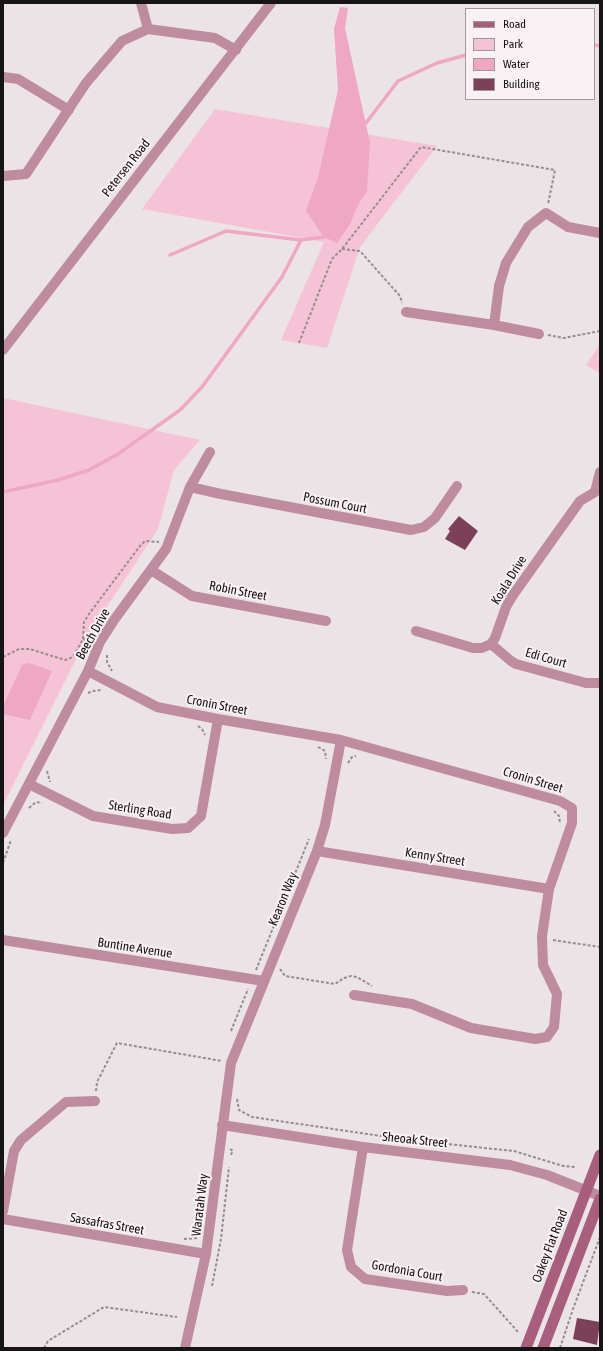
<!DOCTYPE html>
<style>
body{margin:0}
#map{position:relative;width:603px;height:1351px;overflow:hidden;background:#ebe3e6;font-family:"Asap Condensed",sans-serif}
canvas{display:block}
.frame{position:absolute;inset:0;border:4px solid #171415;pointer-events:none}
.legend{position:absolute;left:465px;top:8px;width:130px;height:92px;box-sizing:border-box;background:#f9f1f3;border:1px solid #9f999a;margin:0;padding:5px 7px;list-style:none;font-size:12px;color:#171415}
.legend li{display:flex;align-items:center;gap:8px;height:20px}
.legend b{width:20px;border:1px solid #9f999a}
</style>
<div id="map">
<canvas width="603" height="1351"></canvas>
<div class="frame"></div>
<ul class="legend">
<li><b style="height:5px;background:#a85f7d"></b>Road</li>
<li><b style="height:11px;background:#f5c3d5"></b>Park</li>
<li><b style="height:11px;background:#efa8c3"></b>Water</li>
<li><b style="height:11px;background:#7c4059"></b>Building</li>
</ul>
</div>
<script>
const c = document.querySelector('canvas').getContext('2d');
c.lineJoin = 'round';
function paint(path, color) { c.fillStyle = color; c.fill(path, 'evenodd'); }
const poly = rows => new Path2D(rows.map(r => 'M' + r).join(''));
function strokePath(path, color, width, dash) { c.strokeStyle = color; c.lineWidth = width; c.lineCap = dash ? 'butt' : 'round'; c.setLineDash(dash || []); c.stroke(path); }
function label(font, color, halo, rows, align = 'center') {
  c.font = font + ' "Asap Condensed",sans-serif'; c.lineWidth = 4; c.setLineDash([]); c.textBaseline = 'middle'; c.strokeStyle = halo; c.fillStyle = color; for (const [text, x, y, turn = 0] of rows) {
    c.save(); c.translate(x, y); c.rotate((+turn || 0) * Math.PI / 180); c.textAlign = isNaN(turn) ? turn : align; if (halo) c.strokeText(text, 0, 0); c.fillText(text, 0, 0); c.restore();
  }
}
const green = poly([
 [215,109,437,146,360,247,327,348,281,340,324,242,142,209],
 [600,344,600,373,586,365],
 [3,398,200,440,174,470,158,529,87,637,3,805]
]);
const water = poly([
 [340,7,348,8,345,28,370,143,367,191,359,203,350,224,337,243,324,237,306,211,318,177,338,90,334,29],
 [29,663,52,671,30,720,3,714,3,706,22,665]
]);
const stream = poly([
 [594,45,600,46],
 [366,123,398,81,437,63,466,55],
 [170,255,226,231,301,240],
 [3,492,58,480,89,470,118,454,180,410,202,387,282,277,301,240,324,237]
]);
const building = poly([
 [459,516,478,531,465,550,445,539,450,531,448,529],
 [577,1318,600,1322,597,1345,573,1339]
]);
const path = poly([
 [342,249,360,251,400,296,402,303],
 [548,335,564,338,600,331],
 [299,343,332,259,342,249,421,147,555,170,548,204],
 [83,639,84,622,89,614,140,546,145,541,159,542],
 [107,655,107,662,112,671],
 [3,657,19,649,30,649,65,660,73,657,83,639,90,641],
 [88,693,93,691,101,690],
 [198,726,202,729,205,735],
 [318,747,325,751,326,759],
 [348,763,352,757,356,756],
 [47,771,50,782],
 [29,808,36,802,42,803],
 [554,811,559,816,560,824],
 [3,863,11,840],
 [553,940,600,947],
 [280,969,285,976,335,984,344,978,351,976,357,977,372,986],
 [256,970,309,839],
 [231,1031,248,989],
 [96,1091,97,1082,117,1043,222,1061],
 [237,1099,239,1110,252,1117,408,1140,514,1151,563,1166,576,1167],
 [230,1149,233,1151,230,1156],
 [184,1239,198,1238],
 [212,1286,221,1239,229,1167],
 [472,1292,484,1294,519,1333],
 [44,1348,48,1341,104,1307,177,1317],
 [560,1348,573,1309,600,1237]
]);
const minor = poly([
 [141,3,148,29],
 [3,77,18,79,69,110],
 [3,176,26,174,86,83,122,41,148,29,215,38,236,50],
 [406,312,494,325],
 [539,334,494,325,499,286,506,263,528,227,546,213,568,227,600,233],
 [3,350,271,3],
 [190,487,221,494,411,530,424,527,435,518,457,486],
 [151,570,192,596,326,621],
 [416,631,473,648,482,648,491,644,495,638,506,607,513,595,580,501,595,492,600,472],
 [491,644,511,661,516,664,586,683,600,683],
 [88,671,157,707,218,719,341,740,560,801,572,808,572,823,549,889,542,936,543,965,557,994,554,1027,547,1037,535,1039,471,1028,412,1004,354,995],
 [29,784,93,816,172,829,188,828,201,816,218,719],
 [3,833,88,671,100,642,114,620,166,549,190,487,210,452],
 [317,851,549,889],
 [3,940,264,981],
 [222,1125,363,1147,510,1165,547,1175,600,1196],
 [363,1147,347,1250,351,1267,365,1279,447,1291,463,1290],
 [3,1211,14,1151,21,1140,66,1102,95,1101],
 [3,1219,206,1254],
 [185,1348,206,1254,231,1063,317,851,325,825,341,740]
]);
const secondary = poly([
 [526,1348,600,1155],
 [543,1348,600,1199]
]);
const streetNames = [
 ["Petersen Road",126,168,-52],
 ["Possum Court",335,503,11],
 ["Koala Drive",509,580,-58],
 ["Robin Street",238,591,11],
 ["Beech Drive",93,634,-61],
 ["Edi Court",546,658,16],
 ["Cronin Street",217,705,11],
 ["Cronin Street",533,780,17],
 ["Sterling Road",140,810,9],
 ["Kenny Street",435,857,9],
 ["Kearon Way",283,899,-68],
 ["Buntine Avenue",135,948,9],
 ["Sheoak Street",415,1140,6],
 ["Waratah Way",200,1205,-83],
 ["Sassafras Street",107,1224,10],
 ["Oakey Flat Road",550,1246,-69],
 ["Gordonia Court",407,1271,10]
];
paint(green, '#f5c3d5');
paint(water, '#efa8c3');
strokePath(stream, '#efa8c3', 3.5);
paint(building, '#7c4059');
strokePath(path, '#948e91', 2, [3, 2]);
strokePath(minor, '#bf8c9f', 10);
strokePath(secondary, '#a85f7d', 11);
label('13px', '#171415', '#f9f1f3', streetNames);
</script>
